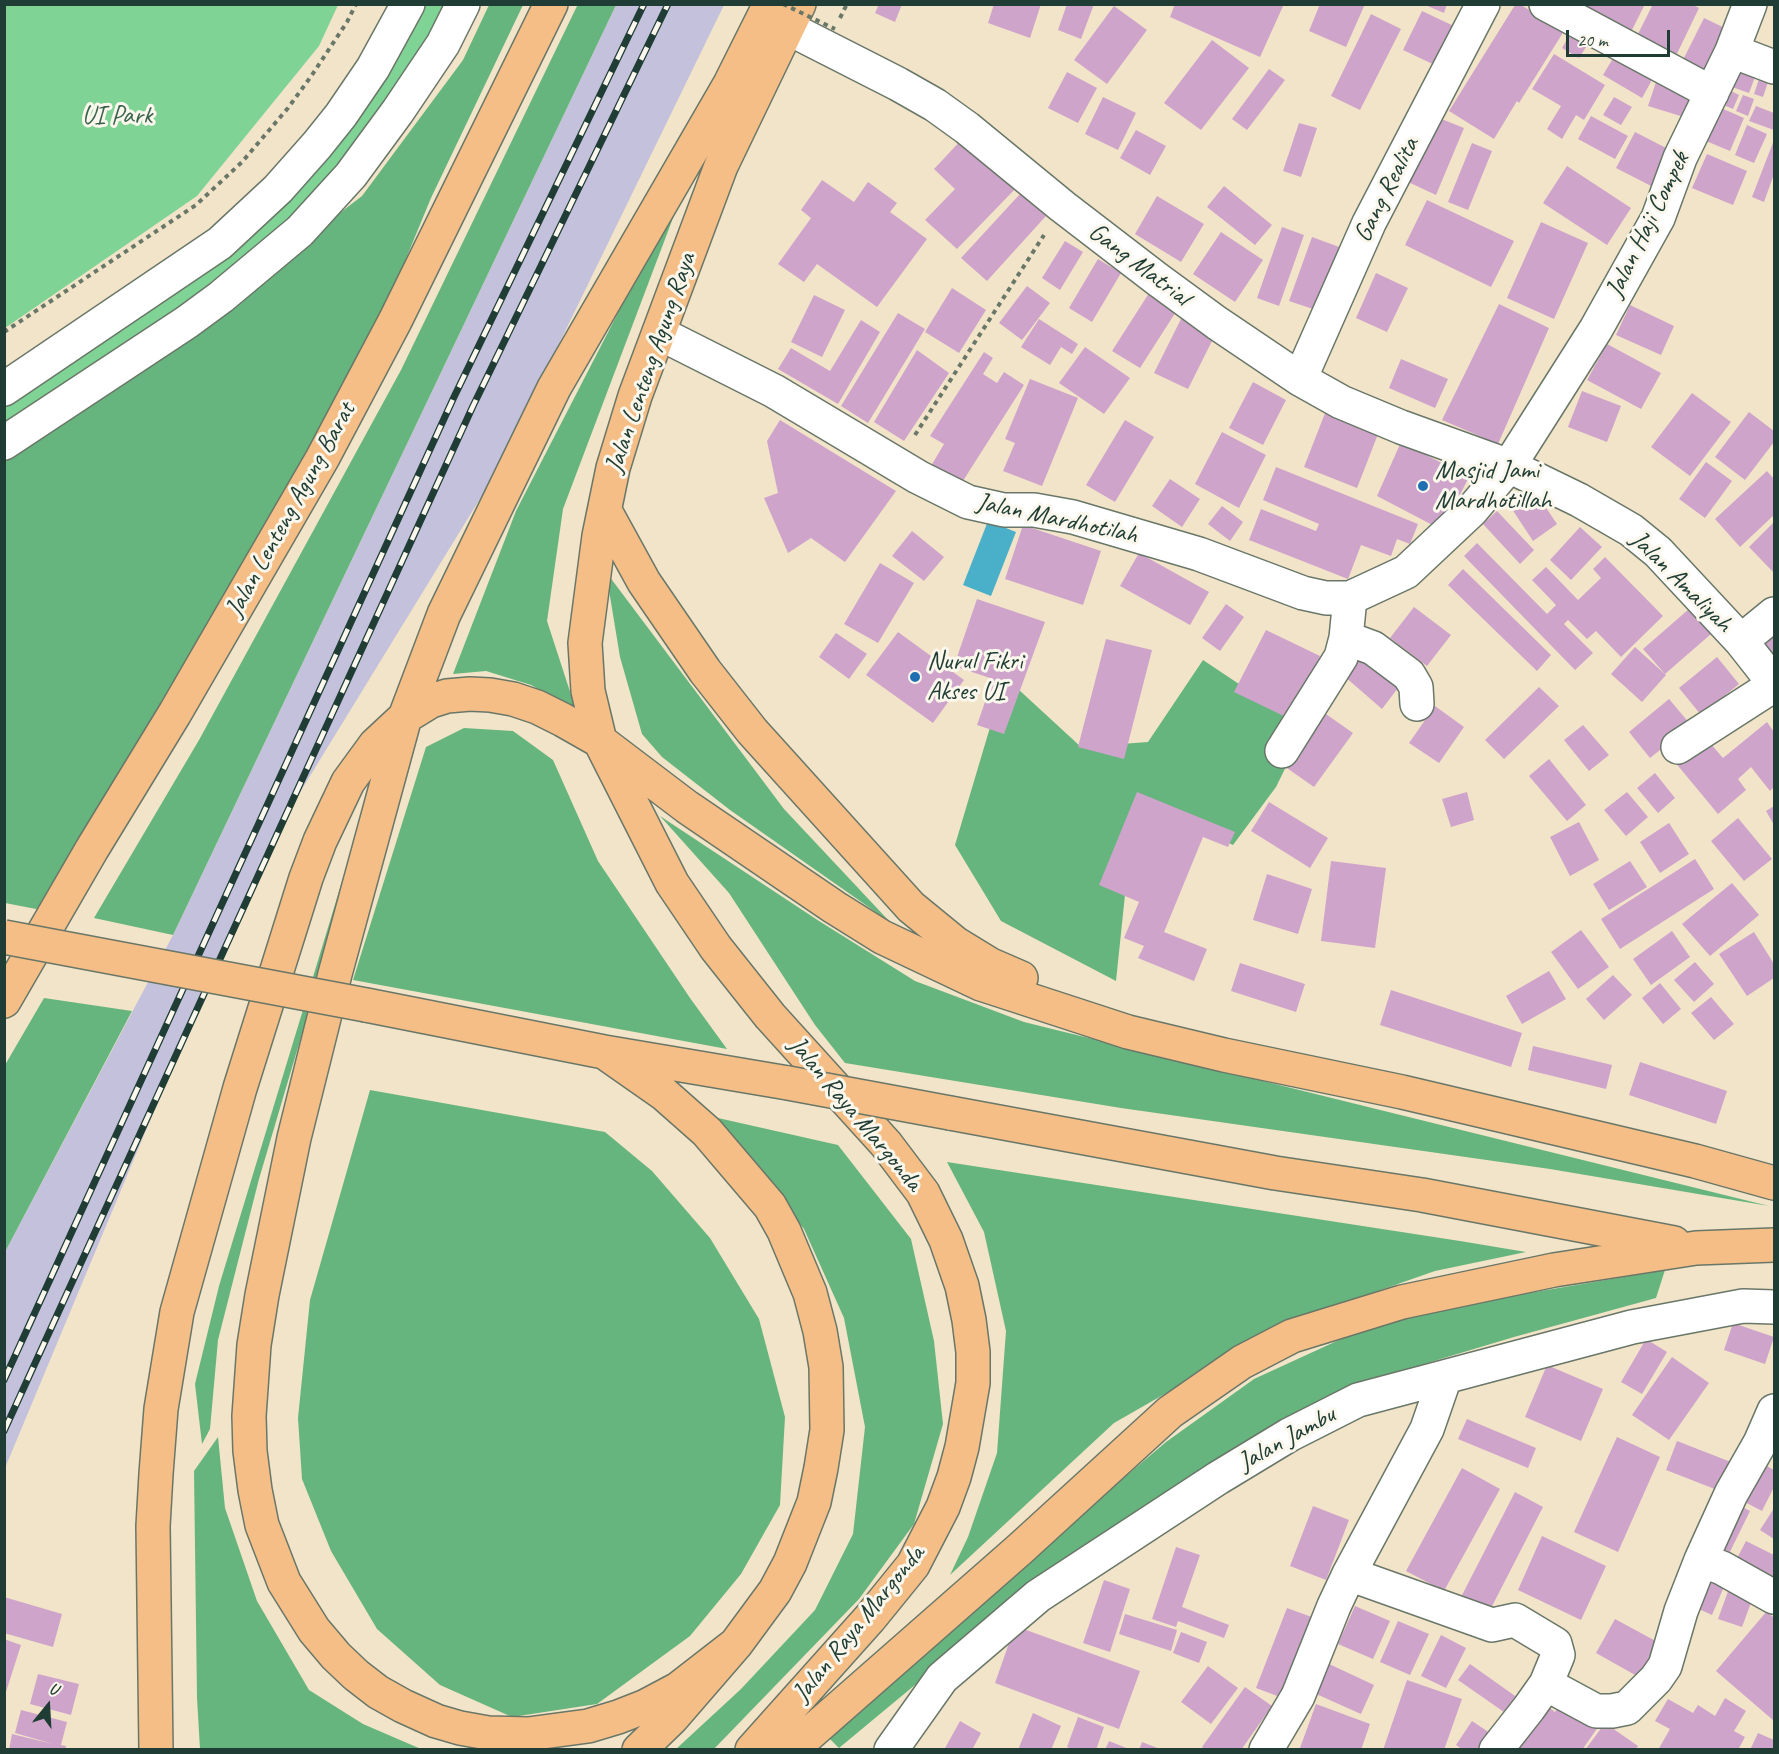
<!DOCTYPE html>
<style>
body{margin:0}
#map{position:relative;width:1779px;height:1754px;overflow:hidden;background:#f2e4c8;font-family:Caveat,sans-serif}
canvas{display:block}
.frame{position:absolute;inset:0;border:6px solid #1f3d34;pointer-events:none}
.north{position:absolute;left:18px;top:1676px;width:60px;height:60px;-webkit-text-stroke:4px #fbf7ec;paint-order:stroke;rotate:18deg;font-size:16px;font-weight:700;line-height:24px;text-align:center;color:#1f3d34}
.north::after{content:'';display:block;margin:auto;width:21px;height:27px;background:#1f3d34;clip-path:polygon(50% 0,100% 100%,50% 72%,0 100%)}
.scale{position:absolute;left:1566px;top:30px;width:104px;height:27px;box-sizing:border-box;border:3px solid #1f3d34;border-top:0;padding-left:8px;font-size:18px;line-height:21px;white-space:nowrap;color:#1f3d34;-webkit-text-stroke:4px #fbf7ec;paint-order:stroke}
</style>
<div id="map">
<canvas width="1779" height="1754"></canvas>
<div class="frame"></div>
<div class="north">U</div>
<div class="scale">20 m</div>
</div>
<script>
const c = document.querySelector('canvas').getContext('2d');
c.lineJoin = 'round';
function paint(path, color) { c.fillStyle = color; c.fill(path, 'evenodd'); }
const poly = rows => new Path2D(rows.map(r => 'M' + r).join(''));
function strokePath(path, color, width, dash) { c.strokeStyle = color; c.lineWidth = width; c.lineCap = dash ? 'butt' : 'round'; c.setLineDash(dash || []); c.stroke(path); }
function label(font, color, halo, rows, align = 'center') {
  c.font = font + ' Caveat,sans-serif'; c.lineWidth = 6; c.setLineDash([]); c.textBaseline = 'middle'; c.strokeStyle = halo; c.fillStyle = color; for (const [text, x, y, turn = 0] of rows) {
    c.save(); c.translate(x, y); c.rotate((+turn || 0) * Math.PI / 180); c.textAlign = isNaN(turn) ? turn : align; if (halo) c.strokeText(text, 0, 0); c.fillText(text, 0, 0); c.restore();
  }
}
const industrial = poly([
 [616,5,724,5,497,471,275,833,164,1087,5,1468,5,1252,173,935]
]);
const green = poly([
 [5,4,338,4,338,5,319,46,197,196,5,328],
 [425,5,444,5,429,35,396,91,338,170,243,266,5,428,5,403,196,277,416,22]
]);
const forest = poly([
 [578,4,616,5,173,935,94,918,199,740,401,370],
 [489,5,523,5,431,198,362,365,57,913,5,903,5,451,180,335,362,196,463,60],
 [690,173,563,509,547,621,576,710,531,685,486,671,453,674,516,511],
 [606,572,784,809,890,922,730,810,662,757,642,734,620,657],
 [1203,660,1305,728,1276,787,1233,845,1135,799,1116,981,1001,921,955,845,1005,677,1081,747,1148,742],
 [464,728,513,731,553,760,598,861,690,998,727,1049,353,980,426,747],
 [660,816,819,921,915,981,1024,1022,1769,1206,1550,1169,1121,1108,845,1063,815,1025,729,893],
 [361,819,365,821,259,1179,218,1340,210,1429,202,1444,195,1384,219,1286],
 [44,998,132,1011,5,1252,5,1065],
 [370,1090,605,1132,652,1171,710,1238,759,1319,785,1417,780,1505,741,1574,690,1636,597,1704,512,1717,440,1685,377,1629,331,1551,302,1479,298,1418,310,1300],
 [718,1118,838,1145,911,1239,934,1341,943,1424,914,1524,859,1599,714,1749,675,1750,741,1689,815,1610,853,1534,865,1427,844,1318,804,1229],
 [947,1162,1460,1241,1526,1252,1435,1271,1292,1321,1114,1423,950,1575,968,1537,997,1453,1006,1331,984,1232],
 [1665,1270,1656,1298,1514,1337,1384,1376,1256,1436,1110,1537,1027,1592,839,1748,829,1738,1067,1526,1166,1442,1254,1379,1376,1323,1529,1293],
 [218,1437,225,1508,257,1601,309,1690,363,1724,421,1749,271,1750,268,1748,266,1750,200,1749,197,1698,194,1471]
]);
const water = poly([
 [988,521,1016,532,991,596,963,585]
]);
const building = poly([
 [879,4,902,4,895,22,875,13],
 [994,4,1041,4,1030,38,988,23],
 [1067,4,1094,4,1081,39,1058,30],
 [1175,4,1284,4,1260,57,1170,17],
 [1320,4,1365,4,1346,47,1309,31],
 [1423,4,1447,4,1444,13],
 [1571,4,1645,4,1630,34],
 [1653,4,1691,4,1699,8,1673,62,1634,42],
 [1515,5,1521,5,1564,31,1519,103,1517,101,1494,139,1449,111],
 [1114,6,1147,30,1107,84,1074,60],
 [1422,11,1460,29,1441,68,1403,50],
 [1371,14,1401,29,1360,110,1331,96],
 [1704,18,1731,31,1707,80,1680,66],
 [1572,31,1590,41,1579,58,1562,48],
 [1212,40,1249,68,1201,130,1164,103],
 [1554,54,1605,85,1584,120,1576,115,1562,139,1547,129,1561,106,1532,89],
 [1615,55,1653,78,1642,98,1603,75],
 [1269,69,1285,80,1247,130,1232,119],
 [1738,71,1755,77,1749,93,1732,87],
 [1067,72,1097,88,1078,123,1048,108],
 [1759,79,1768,82,1763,97,1754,94],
 [1656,82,1694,94,1687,118,1648,106],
 [1727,89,1739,95,1733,109,1721,104],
 [1743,95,1754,99,1748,116,1736,111],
 [1103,97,1136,113,1118,150,1085,134],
 [1614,97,1632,107,1621,125,1603,115],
 [1756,106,1774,113,1774,130,1749,121],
 [1721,108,1744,118,1730,151,1706,141],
 [1434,116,1464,128,1436,195,1406,181],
 [1591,116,1628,136,1615,159,1578,139],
 [1299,123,1317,128,1301,177,1283,171],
 [1747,125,1767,134,1754,163,1735,155],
 [1136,130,1166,146,1150,175,1120,158],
 [1635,132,1674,152,1655,188,1616,168],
 [965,136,1018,186,957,249,925,220,955,189,934,169],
 [1774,140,1774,174,1764,202,1752,197],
 [1472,143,1492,151,1468,210,1448,202],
 [1707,154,1747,171,1733,205,1692,188],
 [1567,166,1631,208,1607,245,1543,203],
 [822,180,854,202,868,182,897,203,890,212,927,239,877,307,817,264,804,282,778,264,811,218,801,210],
 [1224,186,1272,225,1255,245,1207,207],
 [1020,194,1046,216,987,281,961,258],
 [1157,196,1204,224,1181,262,1135,234],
 [1427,200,1514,241,1491,287,1405,245],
 [1541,222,1588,243,1554,319,1507,298],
 [1282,227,1304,235,1279,306,1257,298],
 [1221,232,1263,260,1235,302,1193,274],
 [1312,237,1342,248,1319,311,1289,301],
 [1065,241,1083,252,1060,290,1042,278],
 [1098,259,1121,273,1092,322,1069,308],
 [1376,273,1408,288,1387,332,1356,318],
 [1027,286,1050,303,1022,340,999,323],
 [952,288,986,310,959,353,925,332],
 [1151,290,1179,307,1140,368,1112,351],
 [814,295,845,310,822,357,791,342],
 [1499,304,1549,328,1498,444,1442,420],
 [1630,305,1674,326,1661,355,1616,335],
 [898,313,925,329,868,423,841,406],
 [1184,313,1218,329,1188,389,1154,373],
 [1039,319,1078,344,1072,354,1061,347,1050,365,1021,347],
 [861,320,880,332,838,404,778,369,791,348,830,371],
 [1607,344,1661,373,1641,409,1587,380],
 [1085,347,1130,378,1104,414,1059,383],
 [917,350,949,373,904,441,874,422],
 [984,352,993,358,983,374,997,383,1004,372,1024,385,961,484,931,466,944,444,930,436],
 [1401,359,1448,379,1435,408,1389,388],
 [1030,379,1078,398,1042,486,1003,471,1015,443,1005,439],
 [1253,382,1286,400,1263,445,1229,428],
 [1582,391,1621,406,1607,442,1568,427],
 [1692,393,1731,422,1690,476,1651,447],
 [1327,408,1380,429,1357,488,1304,467],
 [1749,412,1774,431,1774,442,1745,480,1715,457],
 [780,420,896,491,845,562,811,538,788,553,764,498,778,493,767,441],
 [1125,420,1154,437,1115,502,1086,485],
 [1222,432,1266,455,1239,508,1195,484],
 [1401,442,1469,477,1442,530,1377,496],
 [1706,462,1732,481,1705,518,1679,499],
 [1276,467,1418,524,1410,544,1397,539,1391,556,1361,545,1348,579,1249,540,1261,509,1316,531,1319,524,1263,500],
 [1767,471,1774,479,1774,515,1740,547,1715,519],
 [1170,479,1200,499,1182,527,1152,506],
 [1536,493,1557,524,1533,541,1512,509],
 [1222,506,1243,522,1230,541,1208,524],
 [1497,511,1534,550,1520,564,1483,524],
 [1774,522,1774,573,1749,547],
 [1023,525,1101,551,1083,605,1005,579],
 [1580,527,1602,547,1571,580,1550,560],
 [912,531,944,557,924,581,892,556],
 [1477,543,1547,614,1556,605,1532,580,1546,567,1578,600,1601,578,1593,569,1605,557,1663,616,1621,657,1596,631,1587,639,1568,620,1564,624,1593,653,1575,670,1464,556],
 [1139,553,1209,592,1190,625,1120,586],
 [880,563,914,583,878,643,844,624],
 [1463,569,1551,655,1537,671,1448,585],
 [977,599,1045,622,1004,734,977,725,993,679,954,666],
 [1226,604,1244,617,1220,651,1202,638],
 [1414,607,1451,635,1427,666,1390,638],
 [1689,609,1711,634,1665,674,1643,649],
 [1774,628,1774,673,1752,647],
 [1266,630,1320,656,1290,719,1234,692],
 [898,632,964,680,933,723,866,675],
 [836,633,867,654,849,679,819,657],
 [1106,639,1152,650,1124,759,1078,747],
 [1635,647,1666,675,1642,702,1611,674],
 [1360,650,1401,684,1382,709,1344,676],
 [1717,657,1739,684,1701,715,1679,688],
 [1539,687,1559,706,1504,759,1485,740],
 [1669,699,1691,725,1650,758,1629,732],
 [1435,706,1464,727,1439,763,1409,743],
 [1323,712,1353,733,1314,787,1284,766],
 [1767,722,1774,732,1774,787,1770,791,1751,767,1738,779,1746,790,1718,814,1674,761,1704,736,1723,758],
 [1583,725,1609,755,1589,771,1564,740],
 [1549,759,1586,805,1567,821,1529,776],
 [1655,773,1675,798,1658,813,1637,788],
 [1137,792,1235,832,1228,847,1203,837,1164,932,1207,949,1194,981,1138,958,1144,946,1124,938,1139,902,1099,885],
 [1467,792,1474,820,1451,827,1442,799],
 [1627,792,1648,817,1626,836,1604,810],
 [1269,802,1328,838,1310,868,1251,831],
 [1774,806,1774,825,1766,811],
 [1738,818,1772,859,1744,881,1711,841],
 [1579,822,1599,860,1570,876,1550,837],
 [1669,823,1689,854,1660,873,1640,842],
 [1695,859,1714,889,1620,949,1601,919],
 [1331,861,1386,868,1375,948,1321,941],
 [1630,861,1647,887,1609,910,1593,884],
 [1267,874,1312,889,1298,934,1253,920],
 [1732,883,1759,915,1710,956,1682,924],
 [1581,930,1609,967,1578,989,1551,952],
 [1672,931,1690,957,1651,985,1633,959],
 [1754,932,1774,964,1774,978,1747,996,1719,954],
 [1695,962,1714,984,1694,1002,1674,980],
 [1240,963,1305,984,1296,1012,1231,991],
 [1549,971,1566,999,1522,1024,1506,996],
 [1613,975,1632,995,1604,1020,1586,999],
 [1660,983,1681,1009,1663,1024,1642,998],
 [1391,990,1522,1033,1511,1067,1380,1025],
 [1711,997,1734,1024,1714,1040,1691,1013],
 [1533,1046,1612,1065,1606,1089,1528,1070],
 [1640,1062,1727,1091,1716,1124,1629,1095],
 [1733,1323,1774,1337,1765,1364,1724,1350],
 [1646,1339,1667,1352,1642,1394,1621,1382],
 [1672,1357,1709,1383,1669,1440,1632,1415],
 [1547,1365,1603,1389,1581,1441,1525,1417],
 [1467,1419,1536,1448,1528,1468,1458,1439],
 [1617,1437,1660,1457,1618,1552,1574,1532],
 [1677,1441,1736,1464,1725,1493,1666,1470],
 [1756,1460,1774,1470,1774,1487,1762,1511,1737,1498],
 [1462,1468,1500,1489,1444,1591,1406,1571],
 [1515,1492,1543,1507,1488,1614,1460,1599],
 [1735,1503,1750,1511,1724,1564,1708,1556],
 [1313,1506,1349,1520,1326,1580,1290,1566],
 [1774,1508,1774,1539,1760,1530],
 [1542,1536,1606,1566,1581,1620,1518,1590],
 [1746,1541,1774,1555,1774,1591,1732,1568],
 [1176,1547,1200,1555,1182,1607,1229,1625,1224,1638,1178,1621,1176,1627,1152,1619],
 [1703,1572,1726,1582,1712,1615,1688,1604],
 [1104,1580,1130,1589,1110,1652,1083,1643],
 [1731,1583,1755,1592,1742,1627,1718,1619],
 [4,1597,62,1614,53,1647,4,1633],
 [1355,1606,1390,1621,1373,1659,1338,1644],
 [1287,1608,1320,1620,1288,1700,1256,1688],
 [1767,1611,1774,1618,1774,1721,1716,1671],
 [1125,1614,1177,1630,1171,1651,1119,1634],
 [1615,1619,1663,1645,1644,1680,1596,1653],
 [1398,1621,1429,1634,1410,1675,1380,1662],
 [1015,1626,1140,1671,1119,1729,995,1683],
 [1181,1632,1207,1642,1199,1663,1173,1653],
 [1441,1635,1466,1648,1446,1688,1421,1676],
 [4,1639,21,1645,5,1695,4,1695],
 [1327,1663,1374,1685,1361,1714,1314,1693],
 [1470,1664,1525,1703,1514,1719,1458,1680],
 [1208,1666,1238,1688,1211,1724,1181,1702],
 [38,1674,79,1684,71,1715,30,1704],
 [1407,1680,1462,1699,1444,1750,1383,1750],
 [1245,1687,1272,1706,1241,1750,1206,1750,1202,1747],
 [1565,1698,1601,1723,1582,1750,1511,1750,1543,1703,1555,1712],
 [1725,1698,1746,1711,1734,1731,1745,1737,1738,1750,1658,1750,1670,1729,1655,1721,1668,1699,1693,1713,1698,1705,1715,1716],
 [1316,1704,1370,1724,1361,1750,1305,1750,1300,1748],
 [21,1710,67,1722,61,1745,66,1746,65,1750,9,1750,12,1734,53,1744,15,1733],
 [1033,1713,1061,1726,1051,1750,1018,1750],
 [1078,1717,1104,1727,1096,1750,1074,1750,1067,1747],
 [960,1721,981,1733,972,1750,944,1750],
 [1472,1721,1493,1735,1484,1750,1463,1750,1456,1745],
 [1605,1723,1638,1746,1635,1750,1585,1750],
 [1758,1733,1774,1740,1774,1750,1750,1750],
 [1109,1741,1129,1749,1129,1750,1105,1750],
 [1142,1742,1160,1749,1160,1750,1139,1750]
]);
const path = poly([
 [840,18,847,4],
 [4,332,196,205,242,162,288,108,312,75,347,22,356,4],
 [915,435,1044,235]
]);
const street = poly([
 [1546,4,1712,93],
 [788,28,898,84,935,105,967,128,1062,206,1157,279,1217,323,1300,379,1341,402,1401,427,1509,466,1579,500,1631,530,1658,552,1686,582,1741,641,1774,683],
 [1732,51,1774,67],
 [659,333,774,391,918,477,968,502,1004,510,1034,510,1073,517,1199,554,1303,593,1326,598,1350,598,1406,572,1472,510,1509,466,1596,329,1658,218,1680,158,1732,51,1750,4],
 [1300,379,1369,223,1483,4],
 [4,389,220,243,278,189,317,145,341,115,373,68,408,4],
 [4,443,187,322,221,297,300,231,351,175,398,111,443,44,463,4],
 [1346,638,1373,648,1409,675,1416,687,1417,704],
 [1741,641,1774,614],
 [1678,747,1774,685],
 [1282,751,1341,657,1346,638,1350,598],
 [1701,1560,1722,1568,1774,1597],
 [1349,1574,1492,1625,1515,1620,1555,1644,1558,1655,1546,1684,1529,1708,1496,1750],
 [1546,1684,1596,1711,1612,1711,1627,1708,1656,1679,1665,1666,1681,1611,1701,1560,1731,1494,1760,1443,1774,1411],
 [891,1750,942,1678,1038,1596,1218,1478,1289,1435,1358,1400,1632,1327,1743,1306,1774,1307],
 [1266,1750,1298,1696,1334,1606,1349,1574,1427,1429,1445,1377]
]);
const primary = poly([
 [605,511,644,582,705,671,752,731,911,907,955,943,991,965,1021,978],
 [4,1001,92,849,175,713,322,459,395,321,551,4],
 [366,1005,604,1052,788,1083],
 [604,1052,664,1094,707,1132,770,1206,784,1231,810,1293,820,1331,826,1367,827,1430,821,1468,814,1502,790,1563,775,1591,736,1644,672,1718,639,1750],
 [950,1113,1275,1173,1422,1195,1674,1243],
 [736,1644,678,1689,646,1706,618,1717,588,1726,528,1734,488,1733,460,1728,436,1721,403,1706,378,1692,356,1675,336,1656,314,1630,284,1582,262,1525,255,1490,250,1451,249,1416,254,1345,262,1295,294,1138,335,974,405,717,444,614,554,388,730,84,770,4],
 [156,1750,153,1526,156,1474,161,1409,177,1312,240,1088,306,878,320,841,348,782,375,745,405,717,431,701,447,696,470,694,490,695,513,699,537,707,563,720,600,741,687,807,834,907,882,937,981,984,1128,1032,1224,1055,1402,1092,1695,1161,1774,1183],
 [752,1750,870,1618,913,1565,943,1507,954,1477,962,1447,973,1383,973,1352,969,1320,962,1286,946,1240,923,1193,886,1144,770,1016,716,948,672,883,600,741,588,691,585,643,599,536,613,468,635,396,721,166,799,4],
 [791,1750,1020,1549,1170,1412,1242,1362,1292,1336,1402,1302,1554,1270,1696,1248,1774,1245]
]);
const rail = poly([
 [4,1380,454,397,644,4],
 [4,1431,473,406,668,4]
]);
const pathBridge = poly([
 [783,4,835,29]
]);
const primaryBridge = poly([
 [4,937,366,1005],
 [788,1083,950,1113]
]);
const markers = [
 [1423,486,6,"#1f6fb2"],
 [915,677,6,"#1f6fb2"]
];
const parkNames = [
 ["UI Park",117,116]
];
const streetNames = [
 ["Gang Realita",1387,190,-63],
 ["Jalan Haji Compek",1648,225,-64],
 ["Gang Matrial",1139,265,37],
 ["Jalan Lenteng Agung Raya",651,363,-71],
 ["Jalan Lenteng Agung Barat",291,510,-61],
 ["Jalan Mardhotilah",1057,519,12],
 ["Jalan Amaliyah",1681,582,45],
 ["Jalan Raya Margonda",855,1114,50],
 ["Jalan Jambu",1287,1439,-29],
 ["Jalan Raya Margonda",859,1624,-51]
];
const poiNames = [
 ["Masjid Jami",1435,471],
 ["Mardhotillah",1435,501],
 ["Nurul Fikri",927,662],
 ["Akses UI",927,692]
];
paint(industrial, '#c3c1db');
paint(green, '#7fd395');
paint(forest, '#67b57e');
paint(water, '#4ab0c9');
paint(building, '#cfa4cb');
strokePath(street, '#697768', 36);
strokePath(primary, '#697768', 36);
strokePath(path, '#697768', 4, [4.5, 4.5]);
strokePath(street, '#fff', 33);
strokePath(primary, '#f5be86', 33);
strokePath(rail, '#1f3d34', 7);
strokePath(rail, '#fbf7ec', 4.5, [14]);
strokePath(primaryBridge, '#697768', 36, []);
strokePath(pathBridge, '#697768', 4, [4.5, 4.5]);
strokePath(primaryBridge, '#f5be86', 33);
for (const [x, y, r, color] of markers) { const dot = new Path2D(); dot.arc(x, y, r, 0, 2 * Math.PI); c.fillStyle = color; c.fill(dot); strokePath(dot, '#fbf7ec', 2); }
label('26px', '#37624c', '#fbf7ec', parkNames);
label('26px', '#1f3d34', '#fbf7ec', streetNames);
label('26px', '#1f3d34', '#fbf7ec', poiNames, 'left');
</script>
